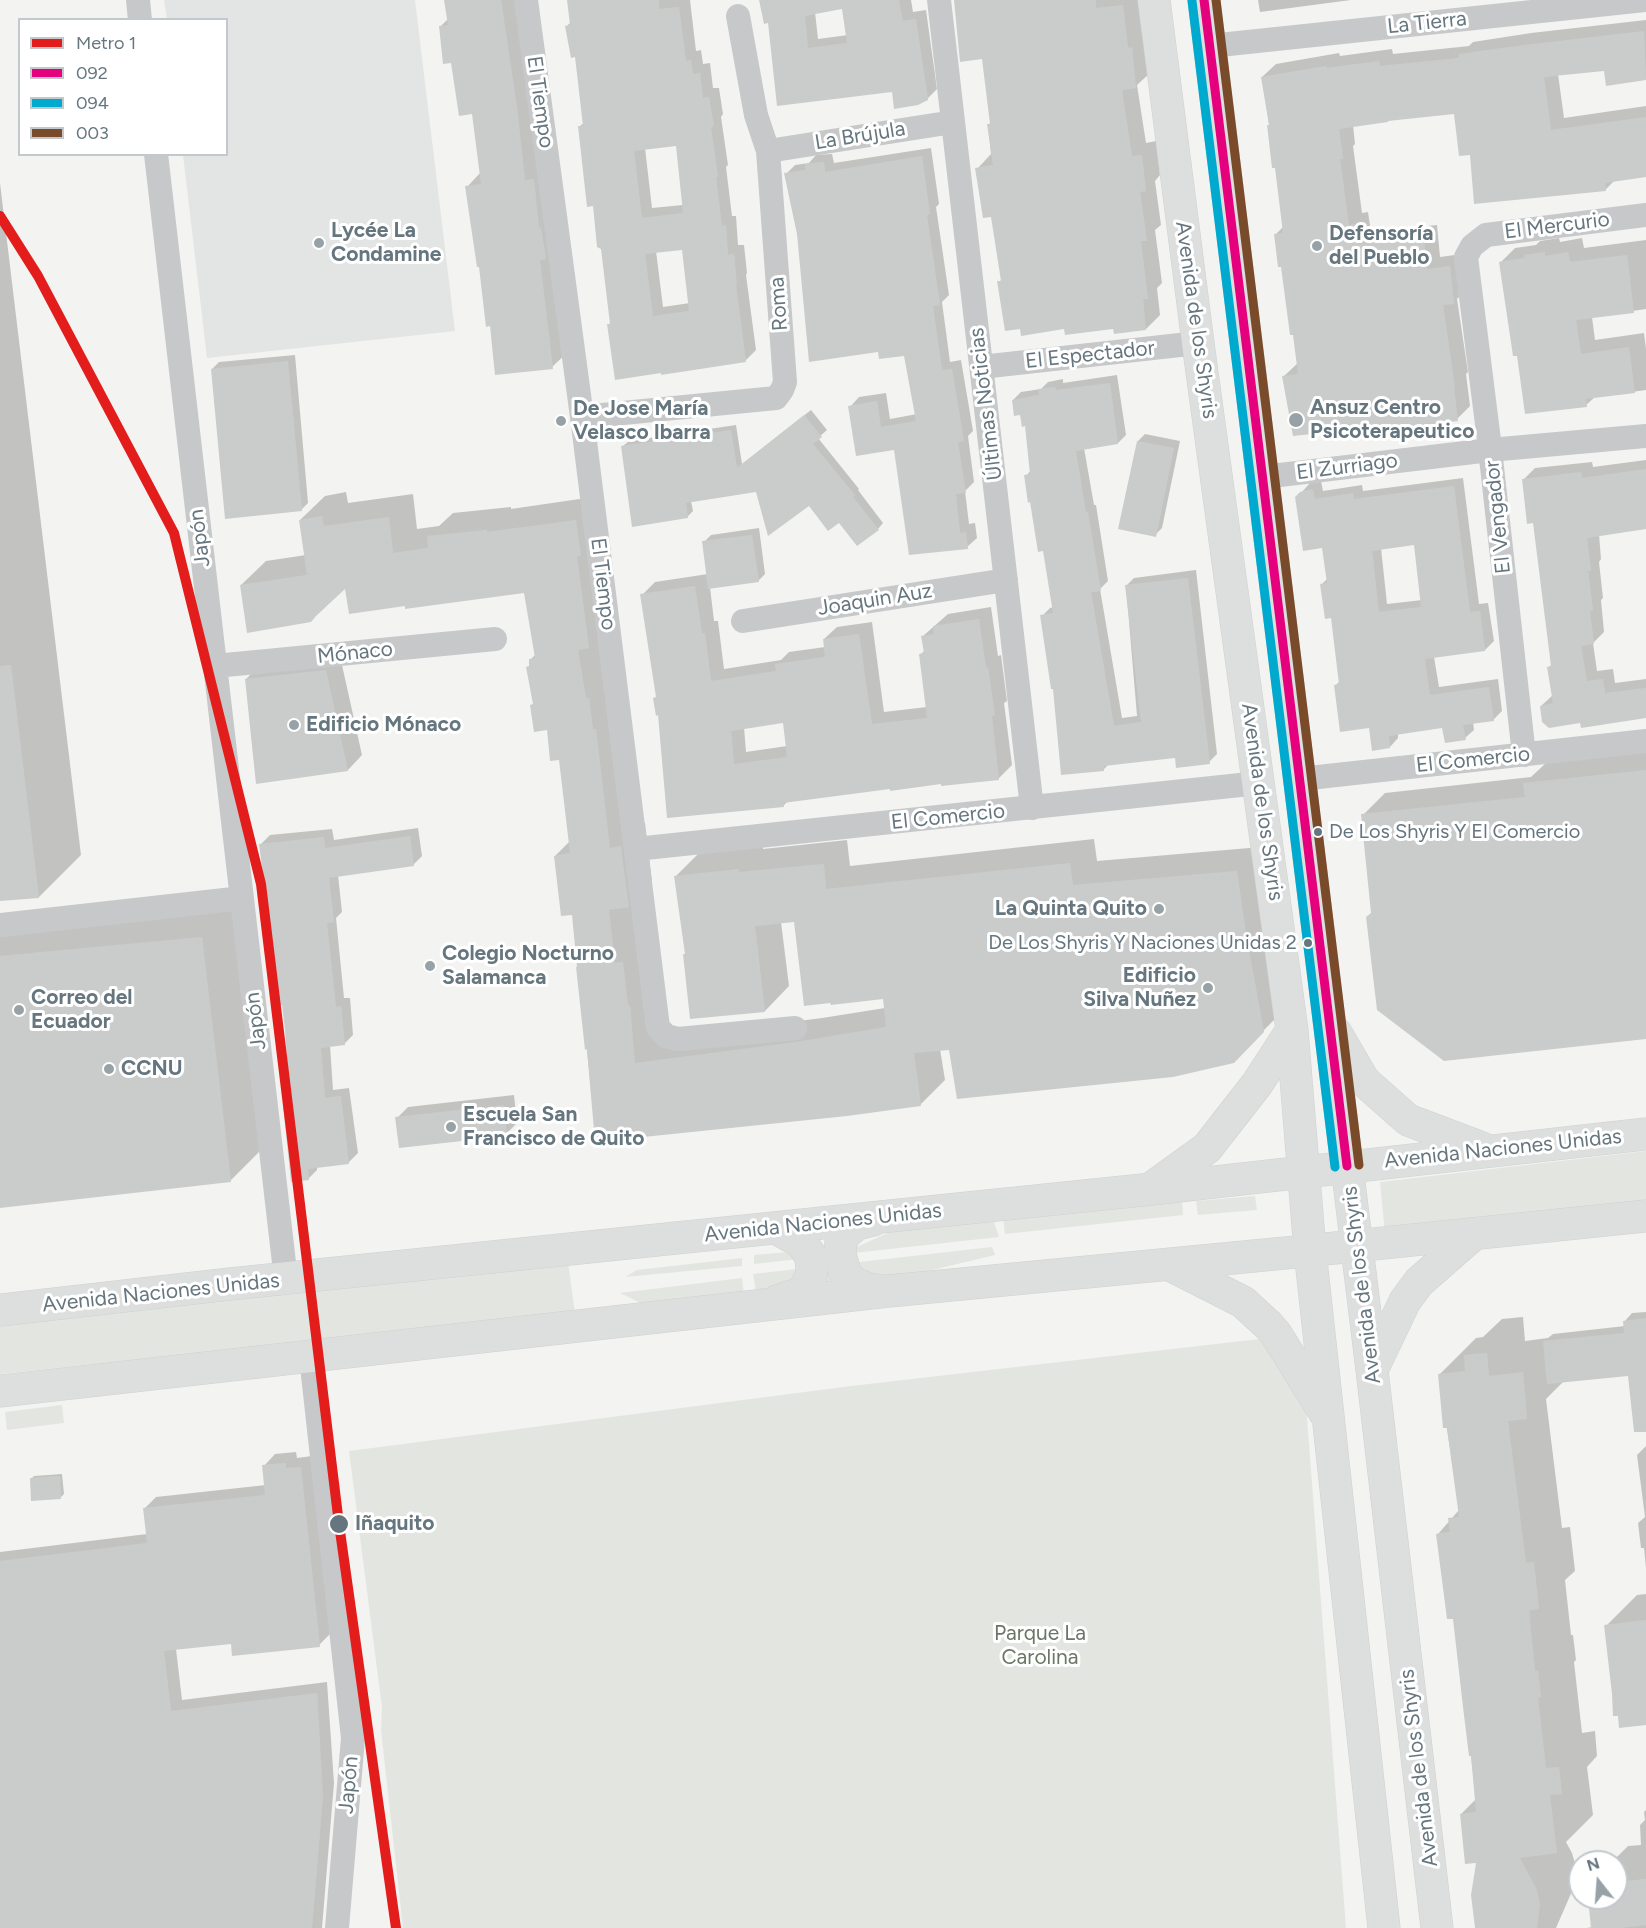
<!DOCTYPE html>
<meta charset="utf-8">
<style>
body{margin:0}
#map{position:relative;width:1646px;height:1928px;overflow:hidden;background:#f3f3f2;font-family:Figtree,sans-serif}
canvas{display:block}
.legend{position:absolute;left:18px;top:18px;width:210px;height:138px;box-sizing:border-box;background:#fff;border:2px solid #c2c8cc;margin:0;padding:8px 10px;list-style:none;font-size:18px;color:#66767f}
.legend li{display:flex;align-items:center;gap:12px;height:30px}
.legend b{width:30px;border:2px solid #c2c8cc}
.north{position:absolute;left:1568px;top:1850px;width:60px;height:60px;box-sizing:border-box;background:#fff;border:2px solid #c2c8cc;border-radius:50%;rotate:343deg;font-size:16px;font-weight:700;line-height:24px;text-align:center;color:#66767f}
.north::after{content:'';display:block;margin:auto;width:21px;height:27px;background:#97a2a7;clip-path:polygon(50% 0,100% 100%,50% 72%,0 100%)}
</style>
<div id="map">
<canvas width="1646" height="1928"></canvas>
<ul class="legend">
<li><b style="height:8px;background:#e31d1b"></b>Metro 1</li>
<li><b style="height:8px;background:#e5007d"></b>092</li>
<li><b style="height:8px;background:#00a9ce"></b>094</li>
<li><b style="height:8px;background:#7a4b2a"></b>003</li>
</ul>
<div class="north">N</div>
</div>
<script>
const c = document.querySelector('canvas').getContext('2d');
c.lineJoin = 'round';
function paint(path, color) { c.fillStyle = color; c.fill(path, 'evenodd'); }
const poly = rows => new Path2D(rows.map(r => 'M' + r).join(''));
function strokePath(path, color, width, dash) { c.strokeStyle = color; c.lineWidth = width; c.lineCap = dash ? 'butt' : 'round'; c.setLineDash(dash || []); c.stroke(path); }
function label(font, color, halo, rows, align = 'center') {
  c.font = font + ' Figtree,sans-serif'; c.lineWidth = 6; c.setLineDash([]); c.textBaseline = 'middle'; c.strokeStyle = halo; c.fillStyle = color; for (const [text, x, y, turn = 0] of rows) {
    c.save(); c.translate(x, y); c.rotate((+turn || 0) * Math.PI / 180); c.textAlign = isNaN(turn) ? turn : align; if (halo) c.strokeText(text, 0, 0); c.fillText(text, 0, 0); c.restore();
  }
}
const built = poly([
 [164,0,415,0,455,331,207,358,183,155,226,154,226,20,167,19]
]);
const green = poly([
 [1646,1151,1646,1205,1385,1234,1380,1182],
 [1255,1196,1257,1210,1198,1215,1196,1201],
 [1182,1199,1183,1215,1005,1234,1003,1218],
 [994,1222,999,1237,754,1264,754,1255,859,1246,896,1229],
 [992,1247,995,1255,907,1276,756,1292,753,1274],
 [742,1258,742,1266,625,1277,637,1270],
 [568,1262,575,1313,0,1374,0,1325],
 [742,1278,744,1295,647,1306,620,1293],
 [1268,1338,1306,1405,1346,1928,403,1928,381,1730,382,1708,349,1451,851,1386],
 [62,1405,64,1423,7,1430,5,1412]
]);
const shadow = poly([
 [446,0,521,0,570,350,552,367,491,325,467,187,481,172,473,112,440,27,448,19],
 [568,0,690,0,696,51,701,50,703,64,710,63,713,88,719,88,723,114,721,117,728,165,726,167,732,216,736,216,738,245,744,245,747,273,746,275,756,350,746,360,608,325,611,322,602,248,580,126,584,123,577,55,567,26,571,22],
 [677,145,683,205,652,208,645,148],
 [684,249,690,303,663,307,656,251],
 [761,0,911,0,913,12,926,10,937,89,927,99,893,90,779,104,770,21],
 [843,7,848,35,818,39,815,12],
 [955,0,1138,0,1142,34,1146,34,1150,73,1137,85,1146,143,1156,141,1160,175,1155,181,1161,225,1155,230,1162,283,1157,288,1160,315,1146,329,1065,328,999,282,1002,279,992,215,977,169,991,154,988,125,991,122,983,58],
 [1258,0,1351,0,1260,12],
 [1646,20,1646,79,1607,84,1605,69,1558,74,1564,118,1646,106,1646,176,1615,180,1605,190,1471,154,1456,112,1353,125,1355,144,1353,146,1362,213,1368,212,1371,232,1437,225,1440,257,1462,254,1467,289,1457,299,1468,372,1466,374,1470,406,1457,419,1362,428,1284,376,1298,363,1283,265,1275,235,1284,226,1262,77,1276,64,1339,53,1340,56,1392,49,1393,54,1469,46,1473,42,1531,33],
 [931,148,939,204,936,207,949,295,942,302,950,362,961,360,973,431,968,436,974,482,965,491,969,524,975,523,977,538,967,547,895,448,850,407,859,397,886,393,890,419,917,414,905,354,879,350,798,234,786,174,795,165,809,163,816,155,832,154,834,163],
 [0,183,81,855,39,897,0,900],
 [1559,238,1560,242,1582,238,1584,248,1646,240,1646,309,1592,317,1595,340,1644,333,1646,349,1646,390,1595,397,1586,405,1519,354,1501,262,1515,248,1536,245,1540,241],
 [295,355,308,503,301,510,212,369,219,362],
 [1117,375,1126,435,1118,443,1084,448,1094,505,1096,505,1108,581,1100,589,1122,718,1137,716,1126,586,1134,578,1196,570,1217,754,1209,762,1176,756,1109,764,1104,769,1054,687,1042,616,1050,608,1054,607,1045,550,1026,476,1031,470,1026,425,1022,413,1013,400,1021,392,1041,389,1048,382,1063,379,1063,383],
 [811,410,827,430,818,438,859,489,858,490,883,523,878,529,839,521,809,504,757,490,691,501,693,511,687,517,623,446,629,441,736,425,742,464],
 [1145,434,1180,441,1162,528,1155,535,1138,441],
 [1646,460,1646,528,1599,534,1601,559,1599,562,1603,598,1601,600,1604,632,1593,643,1597,671,1613,669,1615,683,1646,679,1646,716,1582,722,1541,706,1553,695,1549,667,1552,664,1534,522,1524,479,1535,468,1592,462,1593,467],
 [1463,478,1479,604,1488,603,1494,641,1485,650,1434,657,1439,687,1498,679,1502,711,1493,720,1473,722,1474,730,1465,738,1443,726,1398,733,1398,738,1390,747,1336,685,1340,681,1332,616,1322,584,1328,578,1324,546,1301,493,1310,483,1321,481,1323,491,1362,485,1363,491],
 [1415,543,1422,600,1387,604,1381,548],
 [346,492,348,503,413,494,417,529,439,526,453,513,511,507,511,509,600,496,634,824,645,823,652,881,634,899,659,1039,822,1018,885,1008,884,997,796,920,781,922,789,986,765,1011,687,953,676,876,700,852,763,846,763,849,847,840,850,866,1094,839,1097,861,1261,847,1288,1006,1233,1061,940,1049,945,1080,920,1105,596,1140,573,913,555,856,570,841,560,759,548,728,531,665,530,660,536,654,525,591,406,604,347,586,241,585,266,561,306,555,300,520,325,496],
 [759,528,765,574,758,581,710,587,714,621,718,621,724,669,781,660,789,652,825,647,824,639,837,627,872,622,884,712,927,707,920,655,925,650,923,636,948,614,991,607,998,656,1001,655,1007,701,1004,703,1012,765,999,778,891,787,788,801,783,806,660,714,655,698,657,696,642,595,655,582,708,574,704,542,711,535],
 [784,721,787,746,746,752,744,727],
 [340,656,362,755,348,770,246,679,261,664],
 [1646,751,1646,1038,1372,912,1363,815,1385,793,1531,777,1547,762],
 [418,828,422,856,413,865,338,875,342,912,336,918,344,998,350,998,353,1035,344,1044,330,1045,333,1090,349,1088,358,1153,349,1162,317,1166,317,1170,308,1179,285,1105,291,1099,287,1030,261,844,270,835,332,829,334,840],
 [243,895,272,1139,230,1181,0,1206,0,919],
 [514,1095,517,1123,506,1134,397,1118,408,1107],
 [1646,1312,1646,1418,1629,1374,1564,1381,1546,1399,1562,1528,1570,1527,1575,1571,1565,1580,1571,1635,1573,1635,1576,1660,1574,1662,1582,1733,1595,1731,1597,1756,1587,1767,1593,1815,1566,1842,1572,1853,1576,1867,1573,1889,1556,1928,1477,1928,1478,1861,1461,1814,1476,1799,1455,1617,1438,1534,1459,1510,1439,1375,1476,1338,1483,1337,1502,1319,1523,1317,1525,1341,1548,1338,1553,1334,1625,1326,1624,1322,1632,1313],
 [1646,1446,1646,1568,1644,1548,1641,1548,1638,1523,1645,1517,1637,1455],
 [296,1452,297,1458,312,1456,330,1634,319,1645,232,1642,176,1649,182,1700,327,1682,334,1783,322,1928,0,1928,0,1552,147,1534,145,1508,156,1497,266,1485,264,1466,275,1454],
 [62,1474,64,1494,61,1497,31,1479,34,1476],
 [1646,1594,1646,1724,1606,1626,1637,1595],
 [1646,1810,1646,1928,1587,1928,1592,1927,1589,1898,1616,1898,1616,1862,1612,1862,1628,1846,1641,1845,1640,1825,1645,1820,1644,1812]
]);
const building = poly([
 [444,0,501,0,517,107,525,180,534,179,539,228,541,227,546,259,540,260,553,369,495,375,490,326,486,327,479,267,477,267,465,186,481,184,472,114,459,116,451,63,443,64,439,26,448,25],
 [567,0,659,0,659,9,679,7,686,61,691,60,693,74,700,73,703,98,709,97,714,126,711,127,718,177,716,177,722,226,726,225,728,255,734,254,737,285,736,285,746,362,661,375,661,373,615,380,607,324,610,324,601,249,597,247,593,206,587,207,578,126,583,126,575,57,571,58,565,26,570,25],
 [676,146,683,213,642,218,634,151],
 [682,250,689,311,653,316,645,254],
 [759,0,899,0,903,21,916,19,928,100,918,105,894,109,892,92,777,106,768,23,764,24],
 [842,9,847,43,808,48,805,16],
 [954,0,1096,0,1096,8,1123,5,1128,48,1132,47,1136,88,1122,90,1132,156,1142,155,1146,191,1140,192,1147,241,1141,241,1148,299,1143,299,1146,330,1114,334,1113,329,1065,335,1064,329,1021,336,1020,329,1005,331,997,281,1001,281,991,217,983,218,975,168,993,165,987,124,990,124,982,59,960,62],
 [1644,31,1646,80,1606,86,1604,71,1544,77,1551,130,1646,117,1646,177,1605,183,1606,191,1474,204,1470,155,1459,156,1454,114,1388,121,1388,122,1339,129,1343,159,1340,159,1349,225,1355,224,1358,244,1424,238,1427,269,1450,266,1454,304,1443,305,1455,387,1454,387,1458,421,1387,430,1386,431,1361,435,1360,429,1293,436,1282,376,1298,374,1293,335,1290,335,1281,267,1278,267,1274,234,1283,233,1275,168,1272,168,1267,125,1269,125,1261,77,1326,66,1327,68,1379,61,1380,66,1459,58,1459,54,1517,46],
 [922,156,930,214,927,215,940,305,933,306,942,370,952,369,964,441,958,442,966,493,956,494,960,533,966,532,968,549,909,555,894,450,856,456,848,406,877,401,881,427,916,421,904,356,879,359,878,352,809,362,797,234,784,173,805,170,805,164,824,162,825,172],
 [1545,252,1545,256,1568,252,1570,262,1627,255,1634,313,1576,320,1581,354,1629,347,1635,393,1586,399,1587,407,1525,414,1517,356,1513,356,1499,262,1525,258,1524,255],
 [288,361,302,511,225,519,211,369],
 [1110,383,1118,444,1076,451,1086,513,1088,512,1101,591,1091,592,1114,726,1141,722,1125,585,1188,578,1210,764,1176,768,1175,758,1104,766,1104,771,1061,775,1053,689,1051,689,1040,615,1053,613,1043,551,1038,552,1030,502,1028,503,1024,475,1030,474,1025,426,1022,427,1020,415,1014,416,1012,400,1039,395,1038,389,1055,387,1056,390],
 [804,415,822,437,813,444,855,495,853,497,879,530,857,546,839,523,828,531,809,506,768,536,756,492,686,503,688,518,632,527,621,446,731,430,737,468],
 [1137,441,1174,448,1156,537,1118,529],
 [1646,469,1646,529,1587,538,1591,571,1588,571,1593,610,1590,611,1594,644,1581,646,1587,681,1603,679,1605,693,1646,688,1646,718,1581,728,1580,723,1549,728,1542,722,1540,706,1553,703,1547,667,1551,666,1533,523,1527,524,1522,479,1581,472,1582,478],
 [1454,486,1470,612,1480,611,1485,651,1425,659,1430,695,1489,687,1494,721,1463,725,1466,740,1445,743,1442,728,1389,736,1390,748,1372,751,1369,728,1340,732,1334,685,1339,684,1331,618,1325,619,1320,584,1327,583,1322,548,1303,551,1295,497,1300,492,1313,489,1315,499,1353,493,1354,499],
 [1414,545,1421,607,1379,612,1372,551],
 [322,516,324,526,389,517,393,553,428,548,427,536,487,530,487,532,576,520,581,556,577,556,589,648,578,650,586,698,589,698,593,729,596,729,610,848,621,846,622,856,629,907,609,910,615,963,623,962,628,1005,630,1005,635,1063,796,1042,886,1027,883,999,831,1005,830,1003,804,1006,794,922,755,926,765,1012,690,1019,683,954,685,954,674,876,739,869,739,872,824,864,826,889,1070,863,1073,885,1237,871,1246,934,1264,1032,1234,1063,1173,1077,957,1099,949,1050,914,1053,921,1106,847,1116,595,1142,587,1049,585,1050,576,967,577,967,572,915,561,916,554,856,570,853,559,760,550,761,547,730,534,732,530,705,533,704,526,667,529,666,529,659,535,658,524,593,405,609,405,606,349,614,345,589,316,616,311,622,247,633,240,585,307,575,299,520],
 [752,535,759,582,708,589,702,541],
 [695,586,702,633,705,633,711,681,776,671,775,664,825,657,823,639,859,634,872,724,927,718,919,654,924,653,921,636,934,634,933,626,979,619,986,668,988,667,995,715,992,716,999,780,941,786,941,784,890,791,890,789,783,803,784,807,667,818,658,715,656,716,653,698,656,697,640,594],
 [783,723,787,757,734,764,731,731],
 [11,665,39,898,0,901,0,666],
 [326,670,348,771,256,784,245,679],
 [1646,770,1646,1039,1444,1061,1377,1010,1366,917,1371,913,1361,814,1525,797,1523,783],
 [410,836,414,866,329,878,334,922,327,923,336,1007,341,1006,345,1045,321,1048,325,1098,341,1096,349,1164,308,1169,309,1180,291,1182,283,1105,290,1104,285,1030,282,1005,276,1006,269,935,271,935,259,844,324,837,325,848],
 [202,937,231,1182,0,1208,0,956],
 [504,1105,507,1136,399,1148,395,1117],
 [1646,1318,1646,1432,1634,1432,1628,1376,1547,1384,1543,1341,1624,1333,1623,1321],
 [1487,1353,1489,1376,1523,1372,1527,1419,1508,1421,1526,1563,1534,1562,1539,1609,1529,1610,1535,1671,1538,1670,1541,1697,1538,1698,1546,1768,1559,1767,1562,1794,1550,1795,1557,1853,1520,1858,1537,1890,1540,1904,1537,1928,1475,1928,1471,1895,1476,1863,1465,1864,1460,1814,1476,1812,1471,1756,1469,1756,1463,1707,1453,1619,1447,1619,1436,1534,1450,1532,1448,1518,1459,1517,1447,1428,1443,1428,1438,1374,1465,1371,1464,1355],
 [286,1463,286,1468,301,1467,320,1647,232,1656,231,1644,164,1651,171,1711,317,1693,323,1796,312,1928,0,1928,0,1561,147,1543,143,1508,265,1495,262,1465],
 [60,1476,61,1499,31,1501,30,1478],
 [1646,1620,1646,1725,1619,1728,1618,1716,1613,1716,1612,1694,1604,1625],
 [1646,1879,1646,1925,1620,1928,1591,1928,1588,1898,1616,1898,1616,1882]
]);
const minor = poly([
 [138,0,140,20],
 [526,0,582,417,658,1027,666,1036,678,1039,795,1028],
 [939,0,1032,808],
 [1210,46,1645,0],
 [768,151,953,122],
 [156,154,286,1280],
 [981,367,1198,343],
 [582,417,776,398,782,390,785,382,768,151,756,115,738,16],
 [1263,477,1490,450,1646,436],
 [743,621,1006,580],
 [215,666,495,639],
 [1524,755,1489,440,1466,257,1472,246,1486,235,1646,215],
 [1300,779,1646,741],
 [636,849,1259,783],
 [0,925,242,898],
 [311,1357,353,1738,337,1928]
]);
const major = poly([
 [1154,0,1198,343,1292,1030,1310,1251,1384,1928],
 [1204,0,1372,1370,1437,1928],
 [1336,1033,1364,1081,1408,1120,1482,1148],
 [1153,1187,1207,1148,1257,1084,1292,1030],
 [873,1220,857,1224,846,1233,841,1241,840,1253,845,1273,853,1283,869,1289,884,1291],
 [776,1228,801,1242,810,1255,812,1267,811,1276,807,1285,800,1293,777,1301],
 [1170,1265,1243,1302,1268,1325,1276,1334,1325,1413],
 [0,1310,230,1284,1152,1189,1646,1134],
 [1372,1370,1405,1301,1419,1282,1474,1234],
 [0,1391,889,1291,1306,1251,1646,1216]
]);
const bus1 = poly([
 [1204,0,1347,1166]
]);
const bus2 = poly([
 [1192,1,1335,1167]
]);
const bus3 = poly([
 [1216,0,1359,1165]
]);
const metro1 = poly([
 [0,216,38,276,174,533,261,884,339,1524,396,1928]
]);
const markers = [
 [319,243,6,"#97a2a7"],
 [1317,246,6,"#97a2a7"],
 [1296,420,8,"#97a2a7"],
 [561,421,6,"#97a2a7"],
 [294,725,6,"#97a2a7"],
 [1318,832,5,"#66767f"],
 [1159,909,6,"#97a2a7"],
 [1308,943,5,"#66767f"],
 [430,966,6,"#97a2a7"],
 [1208,988,6,"#97a2a7"],
 [19,1010,6,"#97a2a7"],
 [109,1069,6,"#97a2a7"],
 [451,1127,6,"#97a2a7"],
 [339,1524,10,"#66767f"]
];
const busNames = [
 ["De Los Shyris Y El Comercio",1329,832],
 ["De Los Shyris Y Naciones Unidas 2",1297,943,"right"]
];
const streetNames = [
 ["La Tierra",1427,23,-6],
 ["El Tiempo",540,102,82],
 ["La Brújula",860,136,-9],
 ["El Mercurio",1557,226,-7],
 ["Roma",779,304,-94],
 ["Avenida de los Shyris",1196,320,82],
 ["El Espectador",1090,355,-6],
 ["Últimas Noticias",986,404,-97],
 ["El Zurriago",1347,467,-7],
 ["El Vengador",1498,517,-96],
 ["Japón",200,538,-97],
 ["El Tiempo",603,584,83],
 ["Joaquin Auz",875,600,-9],
 ["Mónaco",355,653,-6],
 ["El Comercio",1473,760,-6],
 ["Avenida de los Shyris",1262,802,82],
 ["El Comercio",948,817,-6],
 ["Japón",256,1021,-97],
 ["Avenida Naciones Unidas",1503,1149,-6],
 ["Avenida Naciones Unidas",823,1223,-6],
 ["Avenida de los Shyris",1362,1285,-97],
 ["Avenida Naciones Unidas",161,1293,-6],
 ["Avenida de los Shyris",1419,1768,-97],
 ["Japón",349,1785,-85]
];
const poiNames = [
 ["Lycée La",331,231],
 ["Condamine",331,255],
 ["Defensoría",1329,234],
 ["del Pueblo",1329,258],
 ["Ansuz Centro",1310,408],
 ["Psicoterapeutico",1310,432],
 ["De Jose María",573,409],
 ["Velasco Ibarra",573,433],
 ["Edificio Mónaco",306,725],
 ["La Quinta Quito",1147,909,"right"],
 ["Colegio Nocturno",442,954],
 ["Salamanca",442,978],
 ["Edificio",1196,976,"right"],
 ["Silva Nuñez",1196,1000,"right"],
 ["Correo del",31,998],
 ["Ecuador",31,1022],
 ["CCNU",121,1069],
 ["Escuela San",463,1115],
 ["Francisco de Quito",463,1139]
];
const stopNames = [
 ["Iñaquito",355,1524]
];
const parkNames = [
 ["Parque La",1040,1634],
 ["Carolina",1040,1658]
];
paint(built, '#e3e4e4');
paint(green, '#e3e6e0');
paint(shadow, '#0003');
paint(building, '#cacccc');
strokePath(major, '#d0d1d1', 33);
strokePath(minor, '#c7c8c9', 24);
strokePath(major, '#dddede', 32);
strokePath(bus1, '#e5007d', 9);
strokePath(bus2, '#00a9ce', 9);
strokePath(bus3, '#7a4b2a', 9);
strokePath(metro1, '#e31d1b', 10);
for (const [x, y, r, color] of markers) { const dot = new Path2D(); dot.arc(x, y, r, 0, 2 * Math.PI); c.fillStyle = color; c.fill(dot); strokePath(dot, '#fff', 2); }
label('20px', '#66767f', '#fff', busNames, 'left');
label('21px', '#66767f', '#fff', streetNames);
label('bold 21px', '#66767f', '#fff', poiNames, 'left');
label('bold 21px', '#66767f', '#fff', stopNames, 'left');
label('21px', '#697764', '#fff', parkNames);
</script>
